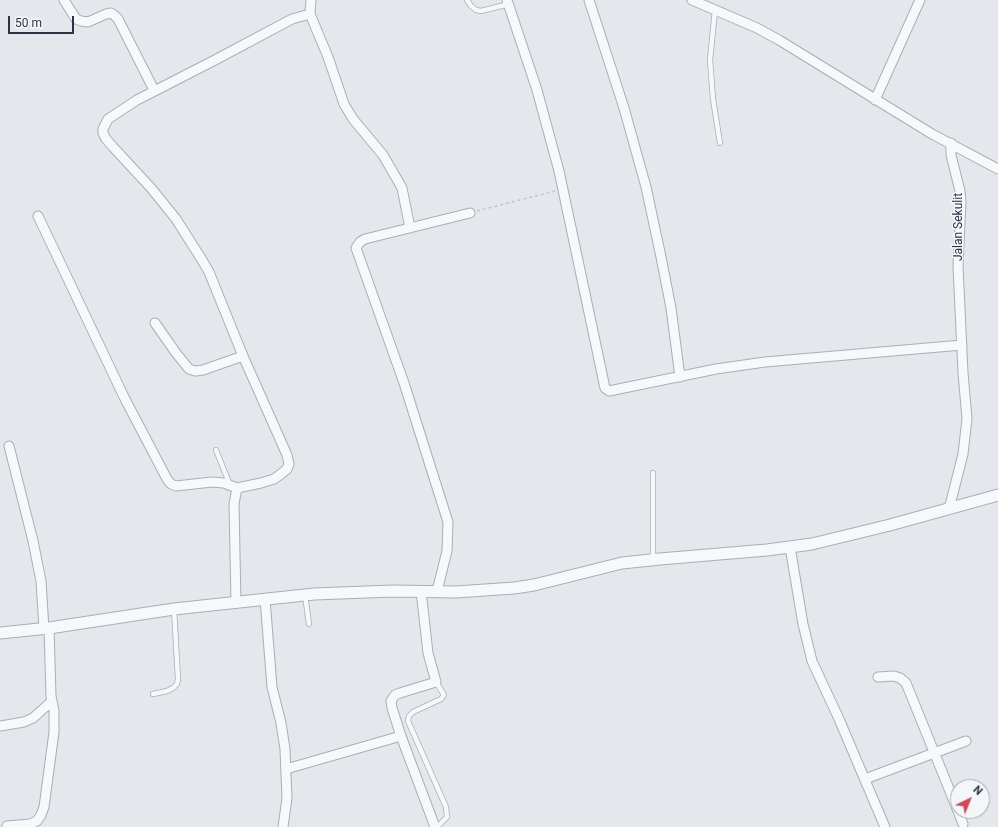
<!DOCTYPE html>
<style>
body{margin:0}
#map{position:relative;width:998px;height:827px;overflow:hidden;background:#e4e7ec;font-family:Roboto,sans-serif}
canvas{display:block}
.north{position:absolute;left:950px;top:779px;width:40px;height:40px;box-sizing:border-box;background:#f4f6f9;border:1px solid #a4a8b1;border-radius:50%;rotate:43deg;font-size:11px;font-weight:700;line-height:16px;text-align:center;color:#2b3445}
.north::after{content:'';display:block;margin:auto;width:14px;height:18px;background:#d1495b;clip-path:polygon(50% 0,100% 100%,50% 72%,0 100%)}
.scale{position:absolute;left:8px;top:16px;width:66px;height:18px;box-sizing:border-box;border:2px solid #2b3445;border-top:0;padding-left:5px;font-size:12px;line-height:14px;white-space:nowrap;color:#2b3445;-webkit-text-stroke:3px #f4f6f9;paint-order:stroke}
</style>
<div id="map">
<canvas width="998" height="827"></canvas>
<div class="north">N</div>
<div class="scale">50 m</div>
</div>
<script>
const c = document.querySelector('canvas').getContext('2d');
c.lineJoin = 'round';
const poly = rows => new Path2D(rows.map(r => 'M' + r).join(''));
function strokePath(path, color, width, dash) { c.strokeStyle = color; c.lineWidth = width; c.lineCap = dash ? 'butt' : 'round'; c.setLineDash(dash || []); c.stroke(path); }
function label(font, color, halo, rows, align = 'center') {
  c.font = font + ' Roboto,sans-serif'; c.lineWidth = 3; c.setLineDash([]); c.textBaseline = 'middle'; c.strokeStyle = halo; c.fillStyle = color; for (const [text, x, y, turn = 0] of rows) {
    c.save(); c.translate(x, y); c.rotate((+turn || 0) * Math.PI / 180); c.textAlign = isNaN(turn) ? turn : align; if (halo) c.strokeText(text, 0, 0); c.fillText(text, 0, 0); c.restore();
  }
}
const path = poly([
 [477,211,555,191]
]);
const service = poly([
 [467,0,471,6,476,10,481,11,509,4],
 [715,10,710,60,713,99,720,143],
 [216,450,230,485],
 [653,473,653,560],
 [305,595,309,624],
 [436,682,444,695,441,699,413,712,409,716,408,721,446,807,447,817,437,827],
 [153,694,167,691,173,688,177,684,178,679,174,609]
]);
const minor = poly([
 [64,0,76,19,81,21,88,22,106,14,111,13,114,15,118,19,154,90],
 [311,0,310,14,328,57,344,104,353,119,383,155,398,181,402,188,410,228],
 [507,0,537,90,559,171,605,388,609,391,716,369,765,362,962,345],
 [589,0,624,108,646,187,661,257,671,308,680,377],
 [692,0,757,28,779,40,932,134,998,169],
 [875,100,920,0],
 [38,216,124,397,167,479,171,484,176,486,212,482,224,483,237,488],
 [155,323,176,353,189,369,195,371,203,370,243,356],
 [9,446,33,541,41,581,44,629],
 [949,509,963,454,967,419,963,373,958,266,961,202,960,191,951,155,951,143],
 [790,547,803,624,812,661,839,719,885,827],
 [421,591,428,653,436,682,400,693,395,695,391,701,392,708,401,736,435,827],
 [437,591,447,551,448,522,404,383,356,248,360,242,365,239,470,213],
 [265,599,272,687,281,723,285,749,287,798,283,827],
 [236,603,234,504,237,488,261,483,274,479,281,474,287,469,289,464,287,455,243,356,209,272,202,260,176,219,151,188,113,147,106,139,103,133,103,129,108,119,137,100,215,60,292,19,310,14],
 [878,677,894,676,900,678,906,683,958,811],
 [0,726,24,722,33,718,52,701],
 [286,769,401,736],
 [865,779,966,741],
 [958,811,963,824],
 [7,826,30,824,37,821,41,815,44,807,54,732,54,711,51,696,49,628]
]);
const tertiary = poly([
 [0,633,49,628,174,609,314,594,393,591,456,592,514,588,534,585,622,563,660,559,767,550,812,544,890,525,998,495]
]);
const streetNames = [
 ["Jalan Sekulit",959,227,-90]
];
strokePath(service, '#a9aeb7', 6);
strokePath(minor, '#a9aeb7', 11);
strokePath(tertiary, '#a9aeb7', 13);
strokePath(path, '#c2c5cb', 1.5, [3, 3]);
strokePath(service, '#f7f8fa', 4.5);
strokePath(minor, '#f7f8fa', 9);
strokePath(tertiary, '#f7f8fa', 11);
label('12px', '#2b3445', '#f4f6f9', streetNames);
</script>
